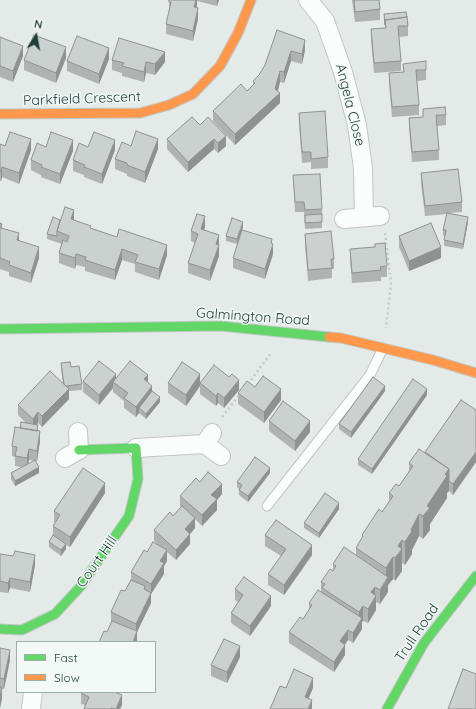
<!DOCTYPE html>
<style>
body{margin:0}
#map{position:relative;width:476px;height:709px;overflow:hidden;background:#e4eae8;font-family:Quicksand,sans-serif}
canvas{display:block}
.legend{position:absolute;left:16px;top:641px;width:140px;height:52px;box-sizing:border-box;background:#f2f9f6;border:1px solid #9eafab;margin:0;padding:5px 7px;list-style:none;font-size:12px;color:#203f3a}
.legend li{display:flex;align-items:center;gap:8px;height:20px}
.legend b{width:20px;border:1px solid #9eafab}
.north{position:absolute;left:16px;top:16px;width:40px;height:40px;-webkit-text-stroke:3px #f2f9f6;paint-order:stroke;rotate:11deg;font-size:11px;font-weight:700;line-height:16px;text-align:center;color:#203f3a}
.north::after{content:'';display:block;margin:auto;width:14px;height:18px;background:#203f3a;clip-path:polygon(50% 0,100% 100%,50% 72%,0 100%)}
</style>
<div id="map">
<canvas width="476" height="709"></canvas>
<ul class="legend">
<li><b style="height:5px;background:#63d668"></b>Fast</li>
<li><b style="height:5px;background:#ff974d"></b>Slow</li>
</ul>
<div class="north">N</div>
</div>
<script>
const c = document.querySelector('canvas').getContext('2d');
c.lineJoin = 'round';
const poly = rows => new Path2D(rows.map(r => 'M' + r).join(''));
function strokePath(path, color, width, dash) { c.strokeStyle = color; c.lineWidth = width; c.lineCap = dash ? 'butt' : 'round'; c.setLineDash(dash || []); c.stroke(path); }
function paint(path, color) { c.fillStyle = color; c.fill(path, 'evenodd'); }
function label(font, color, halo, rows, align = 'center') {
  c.font = font + ' Quicksand,sans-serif'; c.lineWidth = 3; c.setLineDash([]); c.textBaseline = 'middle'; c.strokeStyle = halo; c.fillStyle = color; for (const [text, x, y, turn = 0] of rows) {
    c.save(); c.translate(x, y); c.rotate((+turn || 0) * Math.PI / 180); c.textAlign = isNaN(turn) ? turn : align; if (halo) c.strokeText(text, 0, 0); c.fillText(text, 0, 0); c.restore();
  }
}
const path = poly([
 [385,233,391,283,386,328],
 [248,384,271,353],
 [222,417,240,394]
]);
const lane = poly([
 [267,506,370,375,383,348]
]);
const street = poly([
 [308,0,325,21,343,72,357,125,363,169,364,217],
 [344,219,380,216],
 [212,433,205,444,221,456],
 [136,448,205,444],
 [65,458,79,450,78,432],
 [31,709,33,692]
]);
const fast = poly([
 [0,329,221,326,329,337],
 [0,629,22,630,55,614,81,586,129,516,138,479,136,448,79,450],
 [387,709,424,643,476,576]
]);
const slow = poly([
 [0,114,140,113,169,105,193,94,220,66,238,33,251,0],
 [329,337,341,338,433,360,476,373]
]);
const wall = poly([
 [169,0,219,0,217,6,197,1,197,8,198,19,193,41,166,34,166,24,169,12],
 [352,0,379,0,380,9,380,20,355,22],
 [384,14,408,26,408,36,399,37,401,61,401,71,374,73,371,40,371,29,385,28],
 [277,30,305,50,302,64,291,61,284,83,280,82,278,91,280,103,235,145,213,121,213,111,247,91,253,86,253,81,259,75,265,65],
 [0,37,23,56,13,82,0,77],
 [66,58,56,83,24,70,24,60],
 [109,59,99,84,67,71,67,61],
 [112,60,165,62,155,75,146,73,144,82,122,76,122,73,112,70],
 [403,64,426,70,426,80,417,81,419,105,419,115,392,117,389,83,389,73,403,72],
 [423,109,446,115,446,125,437,126,439,150,439,160,412,162,409,128,409,118,423,117],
 [299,113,328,157,328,168,311,169,311,162,302,163,299,123],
 [200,125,226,146,218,153,214,149,188,172,167,149,167,139],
 [0,144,5,146,31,150,19,184,2,177,1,181,0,181],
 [131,146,158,149,145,183,127,176,127,174,115,169,115,159],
 [46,147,73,151,60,184,41,177,41,175,31,170,31,160],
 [88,147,115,150,102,184,84,177,84,175,73,171,73,160],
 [421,173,462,202,462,212,449,213,468,222,463,249,444,246,444,240,445,236,443,235,443,230,447,214,425,216,421,183],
 [293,175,322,209,322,228,305,229,304,212,295,212],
 [60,220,74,220,91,228,167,255,159,280,135,272,135,264,122,260,115,280,85,271,85,267,76,265,75,269,59,263,59,253,62,244,47,239,47,234],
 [0,223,2,228,39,258,31,283,9,276,9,272,0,269],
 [205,227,204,230,219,235,219,256,210,281,188,273,188,263,195,243,191,241,191,231],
 [243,227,237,244,226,241,226,236],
 [305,234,334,259,334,269,332,269,332,278,308,281,305,244],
 [399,236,441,258,409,271,399,247],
 [272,243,273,254,265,279,233,268,233,258],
 [350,249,387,266,387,277,381,277,381,281,352,283,350,259],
 [61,363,71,367,82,384,82,390,69,391,69,399,42,427,38,423,37,424,40,441,37,461,35,461,39,473,15,486,11,479,11,473,22,467,15,466,15,457,12,456,12,446,20,428,26,423,18,415,18,405,63,384,61,369],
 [29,460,35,461,28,464],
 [116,378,148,382,152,391,160,402,146,419,139,413,136,417,124,408,124,401,113,392,113,388,99,405,83,392,83,381],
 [168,383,200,383,239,390,224,408,218,403,216,406,200,394,200,386,186,406,168,393],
 [255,387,281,400,264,423,238,404,238,393],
 [385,391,351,438,339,429,339,424],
 [427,395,372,474,358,465,358,459],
 [476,410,476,462,453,495,449,491,447,493,447,498,430,524,430,530,423,539,419,536,412,550,412,554,405,565,402,563,402,571,395,581,393,579,388,585,388,592,380,604,376,602,376,610,368,623,363,621,362,622,362,629,353,643,348,640,345,644,345,655,334,672,289,643,289,632,303,619,309,610,309,603,321,592,321,582,333,570,333,564,356,555,356,548,362,539,362,535,382,512,389,501,389,493,399,486,409,471,409,463,425,452],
 [269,421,310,432,295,451,269,431],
 [270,473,248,502,239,495,239,489,237,487,237,482],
 [200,482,222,494,217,500,217,510,202,526,195,519,195,528,190,534,190,544,176,560,167,552,167,561,164,566,164,574,151,594,151,603,137,632,137,642,107,632,112,622,111,622,111,612,125,591,131,580,131,572,147,552,160,546,154,541,154,530,173,516,181,507,180,506,180,496],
 [105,493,70,547,66,545,66,549,61,556,49,547,49,542,53,536,53,526,55,522,54,522,54,511],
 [339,509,319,538,304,528,304,523],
 [265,535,312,555,284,595,268,585,268,574,281,556,265,546],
 [0,554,35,565,30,592,10,588,8,593,0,592],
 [235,589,271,606,250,636,231,623,231,613,238,602,235,600],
 [0,648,10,660,4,689,2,689,2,698,0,708],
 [240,657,227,683,211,676,211,665],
 [81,693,122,705,120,709,84,709,85,705,81,704]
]);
const shadedWall = poly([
 [196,0,197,0,197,7,194,18,194,7],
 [217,0,219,0,217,6],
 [198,8,198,19,193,41,193,31],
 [305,40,305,50,302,64,302,54],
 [23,46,23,56,13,82,13,71],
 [66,47,66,58,56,83,56,73],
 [109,48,109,59,99,84,99,74],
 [291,51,291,61,284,83,284,72],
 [165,52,165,62,155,75,155,64],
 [146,62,146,73,144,82,144,72],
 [280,71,280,82,276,97,280,93,280,103,235,145,235,134,275,89],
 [226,136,226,146,218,153,218,143],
 [31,139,31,150,19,184,19,173],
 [158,139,158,149,145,183,145,172],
 [214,139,214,149,188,172,188,162],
 [73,140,73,151,60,184,60,174],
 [115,140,115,150,102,184,102,174],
 [2,167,2,177,1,181,1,171],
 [74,210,74,220,71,219],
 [205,216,205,227,201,239,201,229],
 [468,217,468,222,463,249,463,244],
 [243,222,243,227,237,244,237,239],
 [19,233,19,244,17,240],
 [219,235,219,256,210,281,210,270,216,244],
 [272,239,272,248,273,244,273,254,265,279,265,269],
 [167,245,167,255,159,280,159,269],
 [39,247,39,258,31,283,31,273],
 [441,247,441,258,409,271,409,261],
 [122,249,122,260,115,280,115,270],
 [76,254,76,265,75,269,75,258],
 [116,374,116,384,113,382,113,388,99,405,99,395],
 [200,374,200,384,200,383,200,386,186,406,186,395],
 [148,375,148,385,144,379],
 [239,380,239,390,224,408,224,398],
 [152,386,152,396,139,408,139,413,136,417,136,407],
 [385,386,385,391,351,438,351,432],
 [69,389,69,399,42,427,42,416],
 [281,389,281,400,264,423,264,412],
 [427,389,427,395,372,474,372,469],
 [218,393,218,403,216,406,216,396],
 [160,397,160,402,146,419,146,414],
 [38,412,38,423,33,429,33,419],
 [310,421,310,432,295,451,295,441],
 [40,431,40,441,37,461,37,451],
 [29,449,29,460,27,468,27,458],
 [476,452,476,462,453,495,453,484],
 [39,467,39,473,15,486,15,481],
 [270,468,270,473,248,502,248,496],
 [449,469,449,491,447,493,447,498,430,524,430,530,423,539,423,516,427,506],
 [105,483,105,493,70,547,70,537],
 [222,484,222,494,217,500,217,510,202,526,202,515,211,495],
 [339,503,339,509,319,538,319,533],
 [419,514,419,536,412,550,412,554,405,565,405,542],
 [195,518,195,528,190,534,190,544,176,560,176,550,185,529],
 [402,540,402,571,395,581,395,558,398,546],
 [66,544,66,549,61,556,61,550],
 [312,545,312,555,284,595,284,585],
 [167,550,167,561,164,566,164,574,151,594,151,584,160,561],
 [35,555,35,565,30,592,30,582],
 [393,557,393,579,388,585,388,592,380,604,380,590,386,582,386,568],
 [10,578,10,588,8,593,8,583],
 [375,587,375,597,376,596,376,610,368,623,368,609,371,592],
 [151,593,151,603,137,632,137,642,133,642,136,634,136,624],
 [271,596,271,606,250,636,250,626],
 [363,606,363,621,362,622,362,629,353,643,353,633,359,623,359,612],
 [348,630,348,640,340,652,340,641],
 [345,645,345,655,334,672,334,662],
 [240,646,240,657,227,683,227,672],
 [10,650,10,660,4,689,4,679],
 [313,678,313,688,305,707,305,697],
 [2,687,2,698,0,708,0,698],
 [122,695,122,705,120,709,116,709],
 [312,700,312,709,308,709]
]);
const building = poly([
 [169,0,196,0,194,7,198,8,193,31,166,24,171,2,169,2,169,0],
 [354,0,379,0,380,9,355,12,354,0],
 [406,12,407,17,385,20,385,25,384,14,406,12],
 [407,17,408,26,398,26,401,61,374,63,371,29,386,28,385,20,407,17],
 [277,30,305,40,302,54,291,51,284,72,280,71,275,89,280,93,235,134,213,111,241,84,247,91,255,83,253,81,259,75,265,65,277,30],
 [34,35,66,47,56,73,24,60,34,35],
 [77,36,109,48,99,74,67,61,77,36],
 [0,37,23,46,13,71,0,66,0,37],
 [119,38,165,52,155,64,146,62,144,72,122,66,124,63,112,60,119,38],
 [426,61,426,70,416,70,419,105,392,107,389,73,404,72,403,64,426,61],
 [445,107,446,115,436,115,439,150,412,152,409,118,423,117,423,109,445,107],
 [325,111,328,157,311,159,311,152,302,152,299,113,325,111],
 [192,117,200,125,208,117,226,136,218,143,214,139,188,162,167,139,192,117],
 [136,131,158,139,145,172,127,165,127,163,115,159,122,142,131,146,136,131],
 [10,132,31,139,19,173,2,167,1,171,0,171,0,144,5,146,10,132],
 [51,132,73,140,60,174,41,167,42,165,31,160,37,143,46,147,51,132],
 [94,132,115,140,102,174,84,167,85,165,73,160,79,143,88,147,94,132],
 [458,169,462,202,425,206,421,173,458,169],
 [320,174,322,209,305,210,304,202,295,202,293,175,320,174],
 [65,207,74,210,71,219,91,226,90,228,117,237,119,229,167,245,159,269,135,262,138,255,122,249,115,270,85,260,86,257,76,254,75,258,59,253,63,240,67,242,69,236,57,231,65,207],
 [447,213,468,217,463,244,444,240,446,230,443,230,447,213],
 [197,214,205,216,201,229,219,235,216,244,219,245,210,270,188,263,198,234,191,231,197,214],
 [322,214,322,222,305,223,305,215,322,214],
 [53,217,60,220,57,231,57,236,47,234,53,217],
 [232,218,243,222,237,239,226,236,232,218],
 [0,223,2,224,1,228,19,233,17,240,39,247,31,273,9,265,10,262,0,258,0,223],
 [431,223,441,247,409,261,399,236,431,223],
 [242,230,272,239,271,243,273,244,265,269,233,258,242,230],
 [331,231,334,259,331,259,332,268,308,270,305,234,331,231],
 [385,243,387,266,380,267,381,270,352,273,350,249,375,247,375,244,385,243],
 [99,361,116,374,99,395,83,381,99,361],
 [130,361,148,375,144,379,152,386,136,407,124,398,128,393,113,382,130,361],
 [70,362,71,367,79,366,82,384,66,386,64,384,61,363,70,362],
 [182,362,200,374,186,395,168,383,182,362],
 [214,365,229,377,232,374,239,380,224,398,218,393,216,396,200,383,214,365],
 [50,371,69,389,42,416,38,412,33,419,18,405,50,371],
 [263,376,281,389,264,412,238,393,247,381,255,387,263,376],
 [373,377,385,386,351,432,339,424,373,377],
 [413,379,427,389,372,469,358,459,413,379],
 [152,391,160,397,146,414,139,408,152,391],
 [461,400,476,410,476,452,453,484,449,481,449,469,425,452,461,400],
 [283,401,310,421,295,441,269,421,283,401],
 [21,422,38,425,37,431,20,428,21,422],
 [15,427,40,431,37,451,29,449,27,458,15,456,17,447,12,446,15,427],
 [419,449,449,469,445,474,447,476,427,506,430,508,423,516,419,514,411,530,412,531,405,542,402,540,398,546,402,549,395,558,393,557,386,568,356,548,363,536,362,535,379,509,382,512,393,496,389,493,396,484,399,486,413,466,409,463,419,449],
 [255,457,270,468,248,496,239,490,242,485,237,482,255,457],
 [35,460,39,467,15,481,11,473,35,460],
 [83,468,105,483,70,537,53,526,60,515,54,511,83,468],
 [208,472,222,484,211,495,217,499,202,515,180,496,196,478,200,482,208,472],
 [325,493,339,503,319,533,304,523,325,493],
 [182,506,195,518,185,529,190,534,176,550,154,530,170,512,173,516,182,506],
 [276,520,312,545,284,585,268,574,286,549,265,535,276,520],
 [53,535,66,544,61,550,49,542,53,535],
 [153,542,167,550,160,561,164,563,151,584,131,572,144,550,147,552,153,542],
 [344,547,388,577,380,590,375,587,371,592,376,596,368,609,363,606,359,612,322,588,325,584,321,582,330,569,333,571,336,566,333,564,344,547],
 [15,551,35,555,30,582,10,578,8,583,0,581,0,554,13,556,15,551],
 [244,577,271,596,250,626,231,613,243,595,235,589,244,577],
 [131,580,145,586,144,589,151,593,136,624,111,612,121,590,125,591,131,580],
 [318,590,362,618,353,633,348,630,340,641,345,645,334,662,289,632,300,617,303,619,312,605,309,603,318,590],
 [112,621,137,631,133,642,99,642,104,631,107,632,112,621],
 [224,639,240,646,227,672,211,665,224,639],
 [0,648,10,650,4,679,0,678,0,648],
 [294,669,313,678,305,697,312,700,308,709,270,709,280,686,286,688,294,669],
 [463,669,476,674,476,709,448,709,463,669],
 [0,687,2,687,0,698,0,687],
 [82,692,114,692,122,695,116,709,111,708,111,709,84,709,89,697,81,693,82,692]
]);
const streetNames = [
 ["Parkfield Crescent",82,99,-2],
 ["Angela Close",350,105,76],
 ["Galmington Road",253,317,4],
 ["Court Hill",97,562,-55],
 ["Trull Road",417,633,-56]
];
strokePath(lane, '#c1c7c5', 11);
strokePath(street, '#c1c7c5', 20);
strokePath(fast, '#bfc8c5', 11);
strokePath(slow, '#bfc8c5', 11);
strokePath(path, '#c1cac8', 2.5, [2, 3]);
strokePath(lane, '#fbfcfc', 9);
strokePath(street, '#fbfcfc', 18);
strokePath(fast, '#63d668', 9);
strokePath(slow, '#ff974d', 9);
paint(wall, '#afb4b2');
paint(shadedWall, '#8e9291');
paint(building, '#cbd1cf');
strokePath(building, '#8e9291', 1);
label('14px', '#203f3a', '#f2f9f6', streetNames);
</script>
